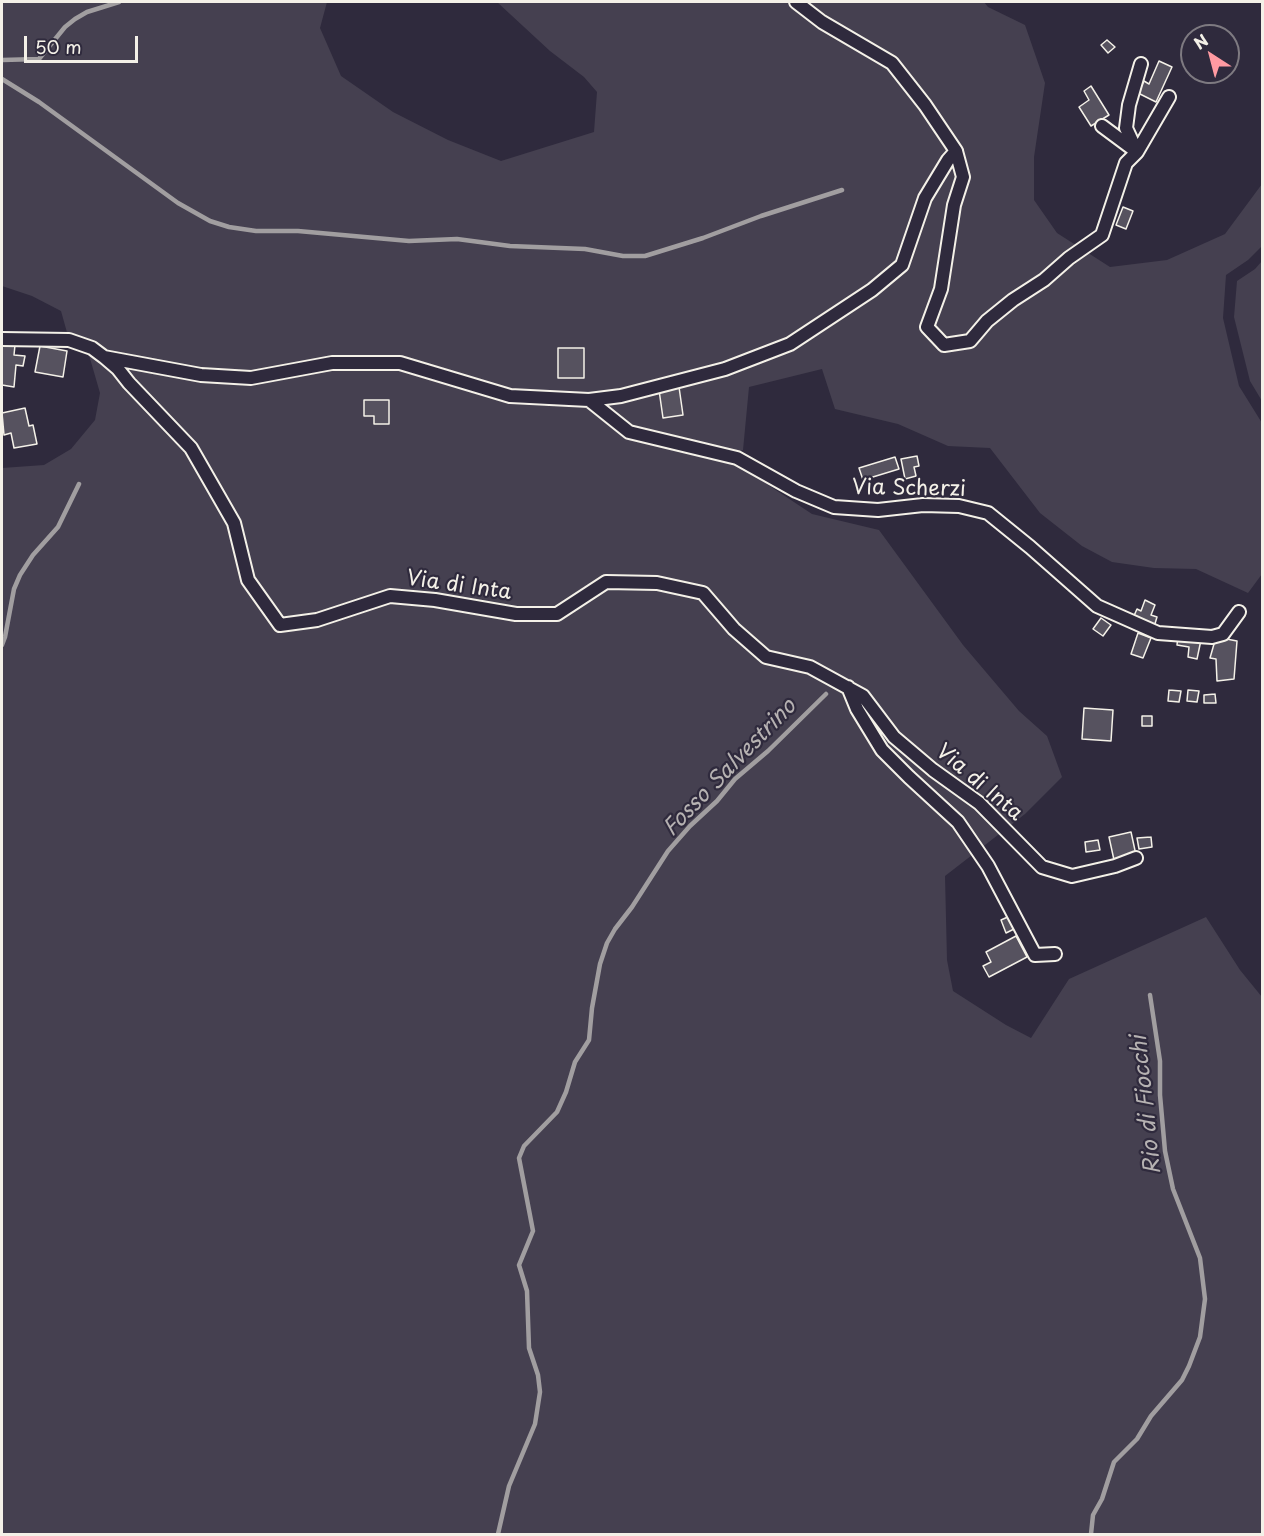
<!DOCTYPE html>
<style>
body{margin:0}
#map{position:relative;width:1264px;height:1536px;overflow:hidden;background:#2f2a3d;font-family:"Playpen Sans",sans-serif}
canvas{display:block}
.frame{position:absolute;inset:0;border:3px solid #f4f1e8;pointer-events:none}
.north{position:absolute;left:1180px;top:24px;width:60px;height:60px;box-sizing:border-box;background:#2f2a3d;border:2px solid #7e7a81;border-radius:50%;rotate:324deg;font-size:16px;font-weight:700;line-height:24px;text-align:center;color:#f4f1e8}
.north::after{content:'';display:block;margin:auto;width:21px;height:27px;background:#ff9aa2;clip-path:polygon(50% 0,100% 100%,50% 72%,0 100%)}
.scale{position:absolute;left:24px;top:36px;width:114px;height:27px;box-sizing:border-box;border:3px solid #f4f1e8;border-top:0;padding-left:8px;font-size:18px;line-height:21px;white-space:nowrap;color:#f4f1e8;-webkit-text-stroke:4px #2f2a3d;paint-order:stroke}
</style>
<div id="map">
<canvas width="1264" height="1536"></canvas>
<div class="frame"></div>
<div class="north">N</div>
<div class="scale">50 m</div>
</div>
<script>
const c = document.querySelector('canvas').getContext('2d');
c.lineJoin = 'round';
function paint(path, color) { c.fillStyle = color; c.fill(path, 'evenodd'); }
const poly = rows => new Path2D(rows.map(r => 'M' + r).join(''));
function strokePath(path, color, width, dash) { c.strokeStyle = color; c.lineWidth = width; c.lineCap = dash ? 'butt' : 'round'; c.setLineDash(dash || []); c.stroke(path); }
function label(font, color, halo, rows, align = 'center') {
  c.font = font + ' "Playpen Sans",sans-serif'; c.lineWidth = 4.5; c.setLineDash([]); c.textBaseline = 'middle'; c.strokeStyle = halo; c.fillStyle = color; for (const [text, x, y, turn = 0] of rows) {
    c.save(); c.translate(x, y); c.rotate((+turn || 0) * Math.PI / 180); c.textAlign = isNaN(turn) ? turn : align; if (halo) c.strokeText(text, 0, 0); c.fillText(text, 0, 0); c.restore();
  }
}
const green = poly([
 [2,2,327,2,320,28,341,76,393,112,448,140,501,161,594,132,597,92,584,77,550,51,497,2,984,2,988,7,1025,25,1045,83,1034,157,1034,200,1057,233,1110,267,1167,260,1225,234,1262,184,1262,246,1248,260,1226,275,1223,318,1239,386,1262,423,1262,574,1248,593,1196,569,1154,568,1112,562,1082,546,1040,513,990,448,948,446,898,424,835,409,822,369,749,387,743,450,735,453,631,428,589,394,512,391,401,357,332,357,251,372,202,369,107,352,95,343,68,336,61,311,32,296,2,286],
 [1262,261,1262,401,1250,381,1234,317,1237,281,1255,269],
 [89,355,101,364,200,382,252,386,333,370,399,371,509,404,589,408,627,437,735,463,812,514,879,530,963,645,1019,711,1047,736,1062,777,1025,814,945,876,947,960,953,991,1006,1025,1031,1038,1069,979,1206,917,1240,970,1262,997,1262,1534,2,1534,2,468,44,465,71,449,95,420,100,393]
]);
const stream = poly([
 [2,60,39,59,65,27,75,19,87,12,119,2],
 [2,79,39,102,178,203,210,221,229,227,256,231,298,231,409,241,457,239,510,246,585,249,623,256,645,256,703,238,761,216,842,190],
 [2,645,5,637,14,589,20,575,33,555,58,527,79,484],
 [498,1534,509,1486,535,1424,540,1392,538,1375,529,1348,527,1291,519,1265,533,1231,519,1158,524,1146,557,1112,566,1092,575,1062,589,1040,592,1008,600,964,607,943,615,929,632,907,668,851,690,826,717,801,735,779,768,751,826,694],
 [1091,1534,1093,1515,1102,1499,1114,1462,1137,1439,1151,1416,1182,1380,1189,1366,1200,1337,1205,1299,1200,1258,1173,1189,1165,1151,1160,1095,1160,1061,1150,995]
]);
const building = poly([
 [1107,40,1115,47,1108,53,1101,45,1107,40],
 [1159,61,1172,67,1156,102,1138,93,1144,81,1149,84,1159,61],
 [1091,86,1109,115,1091,126,1079,107,1089,100,1084,91,1091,86],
 [1123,207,1133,211,1126,229,1116,225,1123,207],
 [2,344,15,345,14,355,25,356,23,366,16,365,14,387,2,385,2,344],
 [40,346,67,351,63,377,35,372,40,346],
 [558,348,584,348,584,378,558,378,558,348],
 [679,387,683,415,663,418,659,390,679,387],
 [364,400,389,400,389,424,374,424,374,416,364,416,364,400],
 [25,408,29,426,33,425,37,444,14,448,11,433,4,435,2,413,25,408],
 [917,456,919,466,914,467,916,476,905,479,901,459,917,456],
 [895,457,899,469,863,480,859,468,895,457],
 [1145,600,1155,605,1151,615,1157,617,1154,627,1133,618,1137,609,1141,611,1145,600],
 [1101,618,1111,625,1103,636,1093,629,1101,618],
 [1138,633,1151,638,1143,658,1131,654,1138,633],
 [1178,636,1201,640,1197,659,1188,657,1189,647,1177,645,1178,636],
 [1216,637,1237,641,1234,679,1217,681,1216,659,1210,658,1216,637],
 [1169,690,1181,691,1179,702,1168,701,1169,690],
 [1188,690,1199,691,1197,702,1187,701,1188,690],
 [1215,694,1216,703,1204,703,1204,695,1215,694],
 [1084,708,1113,710,1111,741,1082,739,1084,708],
 [1142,716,1152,716,1152,726,1142,726,1142,716],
 [1131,832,1136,855,1114,860,1109,837,1131,832],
 [1151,837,1152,847,1139,849,1137,838,1151,837],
 [1098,840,1100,850,1086,852,1085,842,1098,840],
 [1010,916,1016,928,1006,933,1001,920,1010,916],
 [1016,936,1027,957,989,977,983,966,991,962,986,952,1016,936]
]);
const minor = poly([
 [1102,126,1137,152,1169,97],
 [956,151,963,177,954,205,941,289,927,327,944,345,970,341,987,321,1013,300,1044,280,1069,258,1102,235,1126,163,1137,152,1126,128,1129,105,1141,64],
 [2,339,69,340,92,348,104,357,201,375,251,378,332,363,400,363,510,396,589,400,621,396,725,369,790,344,872,290,902,265,925,198,948,160,956,151,925,105,892,63,822,22,796,2],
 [104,357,118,369,129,383,191,448,234,523,248,580,280,625,317,620,390,596,435,600,516,614,557,614,606,582,657,583,703,593,734,629,766,657,810,667,863,696,894,737,933,770,979,803,1042,867,1072,876,1115,866,1136,858],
 [589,400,629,432,737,458,796,491,834,507,878,510,923,505,959,506,988,513,1030,547,1097,606,1158,633,1212,637,1223,634,1239,612],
 [848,687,857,709,882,750,909,777,958,822,988,866,1035,955,1055,954]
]);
const streetNames = [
 ["Via Scherzi",909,489,1],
 ["Via di Inta",459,586,8],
 ["Via di Inta",979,783,40]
];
const waterNames = [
 ["Fosso Salvestrino",730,768,-46],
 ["Rio di Fiocchi",1147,1105,-96]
];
paint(green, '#454050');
strokePath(stream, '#a19ea0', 4.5);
paint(building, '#56525f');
strokePath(building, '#f4f1e8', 1.5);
strokePath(minor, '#f4f1e8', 16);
strokePath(minor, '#2f2a3d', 12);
label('21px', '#f4f1e8', '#2f2a3d', streetNames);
label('italic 22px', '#b6b2b2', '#2f2a3d', waterNames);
</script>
